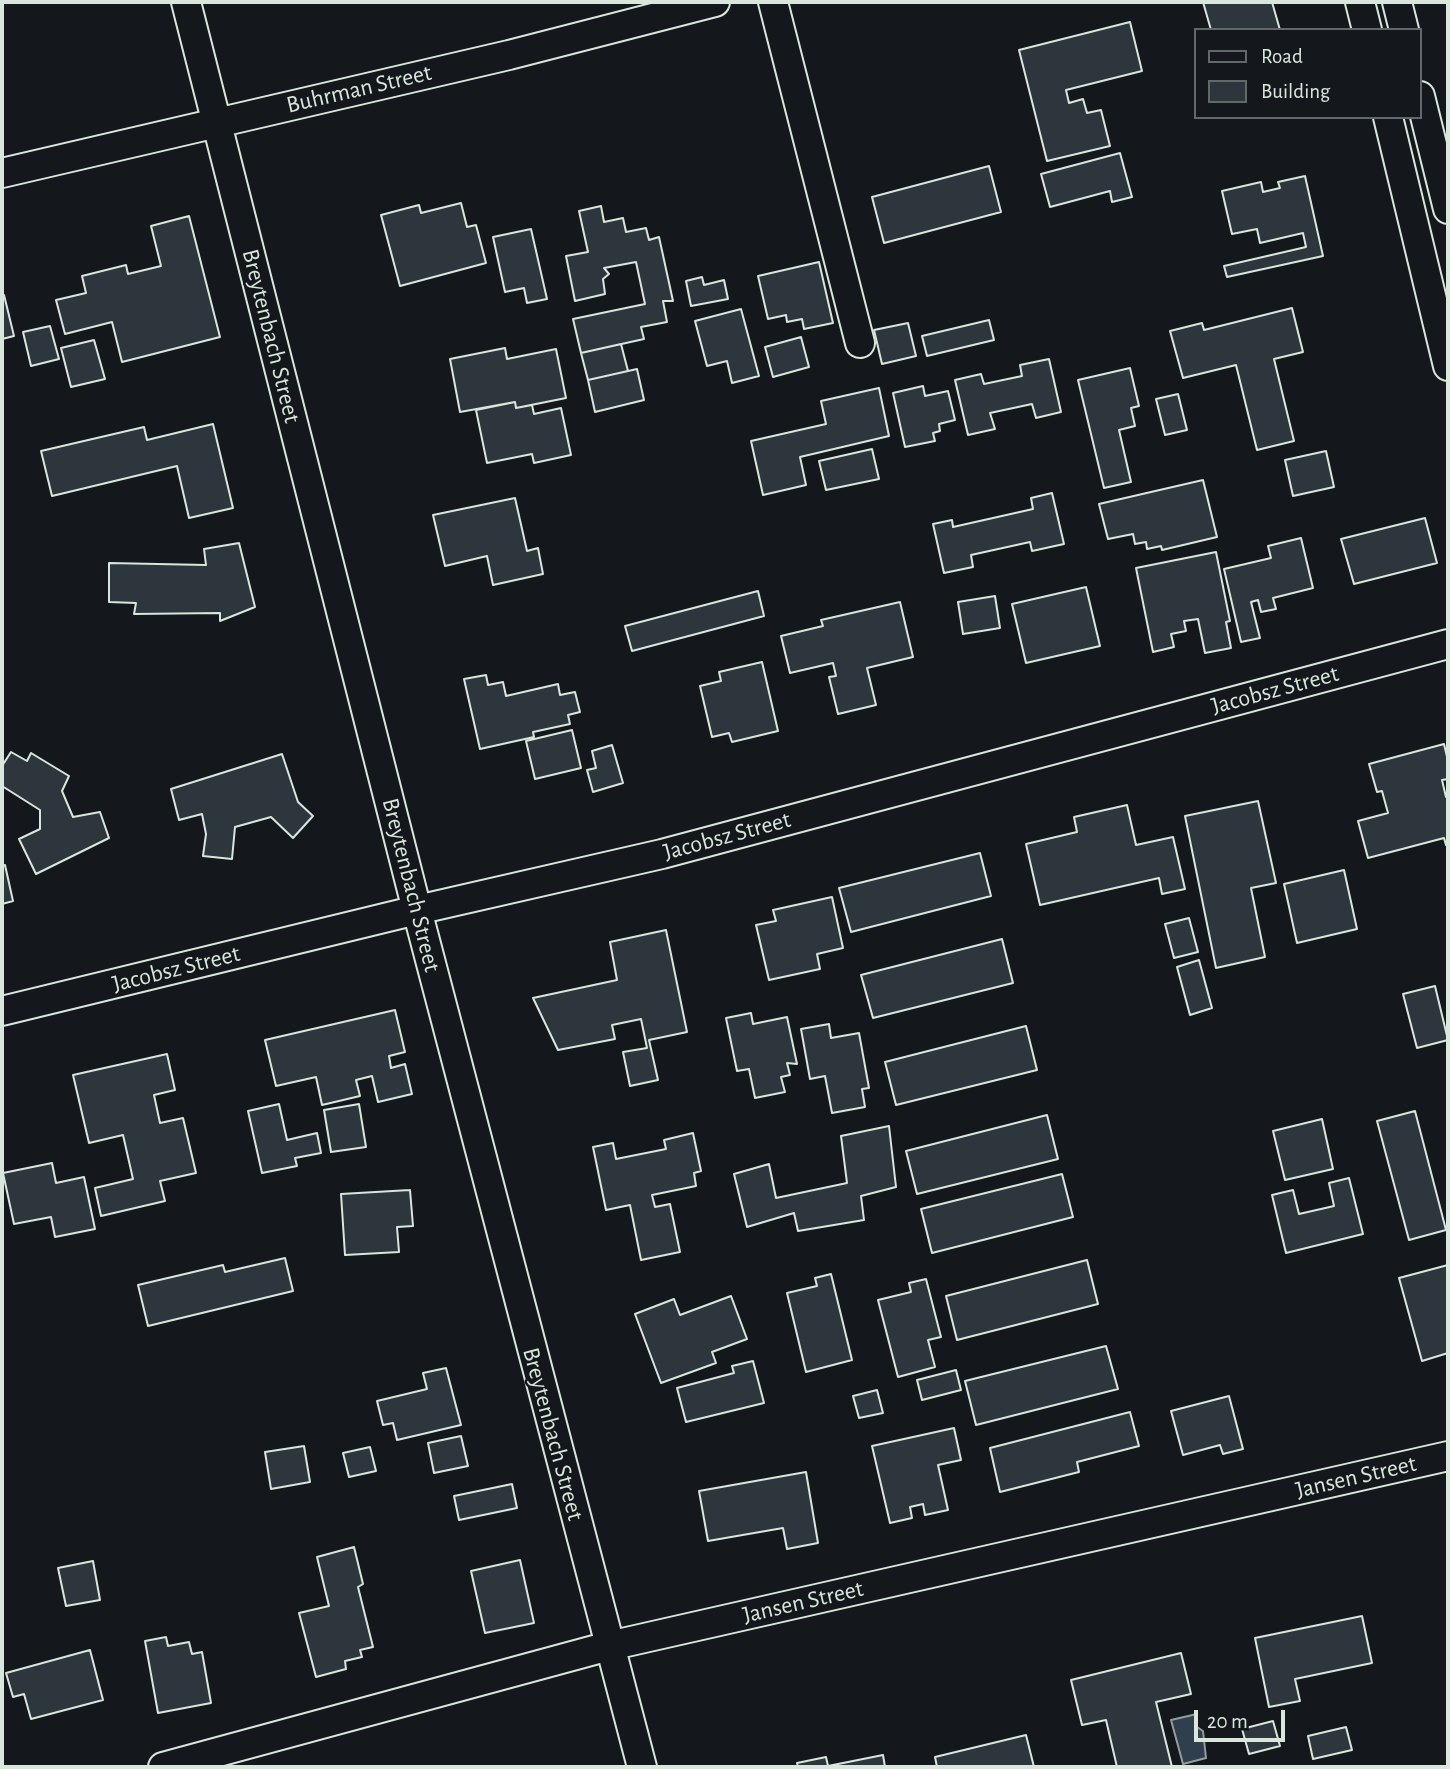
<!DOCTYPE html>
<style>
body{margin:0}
#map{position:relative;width:1450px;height:1769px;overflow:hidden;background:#14181c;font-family:"Alegreya Sans",sans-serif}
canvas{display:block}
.frame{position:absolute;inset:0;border:4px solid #d8e6dc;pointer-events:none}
.legend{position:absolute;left:1194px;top:28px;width:228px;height:91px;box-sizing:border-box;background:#14181c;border:2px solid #626a69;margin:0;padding:9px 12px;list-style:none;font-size:21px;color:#d8e6dc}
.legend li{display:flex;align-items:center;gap:14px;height:35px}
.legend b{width:35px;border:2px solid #626a69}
.scale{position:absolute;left:1194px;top:1710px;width:91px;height:32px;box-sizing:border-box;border:4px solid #d8e6dc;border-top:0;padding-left:9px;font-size:21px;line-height:24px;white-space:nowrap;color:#d8e6dc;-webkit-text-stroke:5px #14181c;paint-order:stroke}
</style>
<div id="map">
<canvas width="1450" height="1769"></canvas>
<div class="frame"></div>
<ul class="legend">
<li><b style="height:9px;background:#14181c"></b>Road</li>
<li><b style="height:19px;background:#2c363c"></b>Building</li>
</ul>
<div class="scale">20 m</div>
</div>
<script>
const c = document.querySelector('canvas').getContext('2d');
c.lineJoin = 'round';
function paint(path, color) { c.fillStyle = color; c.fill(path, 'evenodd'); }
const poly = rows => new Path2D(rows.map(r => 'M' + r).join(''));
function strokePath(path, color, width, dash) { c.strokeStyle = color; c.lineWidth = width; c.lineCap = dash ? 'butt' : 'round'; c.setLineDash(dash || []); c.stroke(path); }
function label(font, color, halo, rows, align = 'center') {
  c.font = font + ' "Alegreya Sans",sans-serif'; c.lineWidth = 5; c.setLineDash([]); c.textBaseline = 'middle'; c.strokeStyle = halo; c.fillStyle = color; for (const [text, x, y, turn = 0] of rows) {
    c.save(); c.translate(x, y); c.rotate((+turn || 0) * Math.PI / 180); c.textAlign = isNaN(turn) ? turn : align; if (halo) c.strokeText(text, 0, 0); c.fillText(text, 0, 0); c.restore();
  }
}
const water = poly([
 [1197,1714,1197,1727,1203,1731,1206,1758,1183,1764,1171,1720,1197,1714]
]);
const building = poly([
 [1203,2,1272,2,1280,30,1211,30,1203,2],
 [1130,22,1142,71,1066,90,1069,103,1083,99,1087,113,1101,110,1110,146,1047,161,1019,50,1130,22],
 [1120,153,1132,197,1112,202,1110,191,1050,207,1041,174,1120,153],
 [989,166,1001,212,884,243,872,197,989,166],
 [1305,176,1323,256,1227,277,1224,266,1306,247,1303,233,1260,243,1257,229,1232,234,1222,191,1261,182,1263,192,1280,188,1278,182,1305,176],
 [461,203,467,227,476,225,486,263,400,286,381,215,419,205,421,213,461,203],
 [601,206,604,222,623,218,626,232,646,228,649,240,659,237,673,301,663,301,667,322,641,327,644,339,581,353,573,319,645,304,636,262,604,268,609,274,603,279,605,294,575,301,566,256,588,252,579,211,601,206],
 [189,216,220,337,122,362,112,322,65,334,56,300,86,293,82,276,126,265,128,274,161,266,151,226,189,216],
 [531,229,547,299,527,303,524,288,505,292,493,237,531,229],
 [819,262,833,323,804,329,802,319,787,322,786,315,768,319,758,276,819,262],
 [702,277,704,285,724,280,728,299,691,306,686,281,702,277],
 [4,295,14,336,2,339,2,296,4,295],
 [1292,308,1303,352,1274,359,1294,441,1257,450,1236,365,1183,378,1170,331,1202,323,1204,330,1292,308],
 [741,309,759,376,732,383,727,361,707,366,695,321,741,309],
 [989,320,994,340,927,356,922,336,989,320],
 [908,323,916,356,882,364,874,330,908,323],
 [50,326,59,359,31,366,23,332,50,326],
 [801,337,809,367,773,377,765,347,801,337],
 [94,340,105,379,71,387,61,348,94,340],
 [621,344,628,371,588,380,581,353,621,344],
 [505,348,507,359,556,349,566,398,516,408,515,402,460,412,450,359,505,348],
 [1049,359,1061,412,1036,418,1032,404,990,413,995,429,968,435,955,380,981,374,984,384,1022,376,1020,365,1049,359],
 [1130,368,1139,406,1131,408,1135,426,1119,430,1131,482,1104,488,1078,380,1130,368],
 [637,369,644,400,595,412,588,380,637,369],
 [923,386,925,396,948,391,955,420,939,424,940,431,933,433,935,441,905,447,893,393,923,386],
 [879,388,889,436,800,457,806,485,763,495,751,441,826,424,821,401,879,388],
 [1178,394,1187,430,1165,435,1156,399,1178,394],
 [515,402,516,408,532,405,534,414,561,408,571,455,534,463,532,454,487,463,476,410,515,402],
 [213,424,233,508,189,518,177,466,52,496,41,451,144,427,147,440,213,424],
 [872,449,879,479,826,490,819,461,872,449],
 [1326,451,1334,487,1293,496,1285,460,1326,451],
 [1203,480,1217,537,1162,550,1161,546,1147,549,1146,542,1135,544,1133,534,1108,539,1099,504,1203,480],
 [1052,493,1064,544,1032,551,1030,542,971,555,973,567,944,573,933,524,952,520,953,527,1033,509,1031,498,1052,493],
 [515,498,527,551,538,548,543,574,493,585,487,556,445,566,433,515,515,498],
 [1425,518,1437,563,1354,584,1341,539,1425,518],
 [1301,538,1313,588,1273,598,1276,609,1261,612,1258,600,1251,602,1260,638,1241,642,1224,569,1271,558,1268,546,1301,538],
 [239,543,255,607,220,621,220,613,134,614,136,603,109,602,109,563,206,565,204,549,239,543],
 [1216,552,1230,621,1226,622,1231,648,1205,653,1198,619,1184,621,1186,631,1171,634,1174,647,1153,652,1136,568,1216,552],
 [1086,587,1100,646,1026,663,1012,604,1086,587],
 [758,591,764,616,632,651,625,626,758,591],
 [995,596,1000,628,963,634,958,602,995,596],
 [900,602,913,657,867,668,876,705,838,714,829,677,836,676,833,663,790,673,781,636,823,626,821,620,900,602],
 [762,662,778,731,732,742,729,733,712,737,700,686,721,681,719,672,762,662],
 [486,675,488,685,503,682,506,696,558,684,560,695,575,692,580,712,568,715,570,724,533,732,534,737,480,749,464,679,486,675],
 [572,730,581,768,535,779,526,741,572,730],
 [1444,744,1448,761,1448,779,1442,780,1446,797,1448,797,1448,844,1446,845,1444,838,1368,858,1358,821,1388,813,1382,791,1377,792,1369,764,1444,744],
 [612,745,623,783,593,792,587,770,596,768,592,751,612,745],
 [11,752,27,761,31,753,69,776,62,791,73,817,100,812,109,838,36,874,19,839,40,829,40,810,2,786,2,766,11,752],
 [282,754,298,802,313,816,293,838,271,817,235,827,232,859,203,856,206,834,202,814,179,820,171,789,282,754],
 [1258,801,1276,883,1251,888,1265,957,1216,968,1185,816,1258,801],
 [1127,805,1136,845,1173,837,1185,889,1162,894,1159,878,1040,905,1026,844,1077,832,1074,817,1127,805],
 [980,853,991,896,851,932,839,888,980,853],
 [5,865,13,901,2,904,2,866,5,865],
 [1344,870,1357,929,1297,943,1284,884,1344,870],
 [832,897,843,948,817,954,820,969,769,980,756,925,776,921,773,910,832,897],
 [1189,918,1198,952,1174,958,1165,924,1189,918],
 [666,930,687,1032,649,1040,658,1080,630,1086,623,1052,647,1048,641,1019,612,1025,615,1039,558,1050,533,998,617,980,610,942,666,930],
 [1002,939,1013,983,873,1018,861,975,1002,939],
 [1199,960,1212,1008,1190,1015,1177,967,1199,960],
 [1435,986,1448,1040,1417,1048,1403,994,1435,986],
 [395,1010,405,1052,389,1056,391,1068,405,1064,412,1094,378,1102,372,1076,356,1080,360,1096,322,1105,316,1077,276,1086,265,1040,395,1010],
 [751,1013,753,1024,787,1017,797,1064,787,1063,790,1075,781,1077,785,1092,755,1098,749,1069,737,1071,726,1018,751,1013],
 [829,1024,831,1038,859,1033,869,1088,862,1089,865,1107,832,1113,825,1076,810,1079,801,1029,829,1024],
 [1026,1026,1037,1070,896,1105,885,1062,1026,1026],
 [167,1054,175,1090,154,1095,160,1123,183,1118,196,1173,160,1181,165,1201,101,1216,95,1188,133,1179,123,1135,89,1143,73,1075,167,1054],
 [279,1104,287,1140,317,1133,321,1153,295,1158,297,1166,262,1173,248,1111,279,1104],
 [359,1104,366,1147,331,1152,324,1110,359,1104],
 [1415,1111,1446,1230,1409,1240,1377,1121,1415,1111],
 [1047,1115,1058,1159,917,1194,906,1151,1047,1115],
 [1322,1119,1333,1169,1285,1180,1273,1131,1322,1119],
 [889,1126,896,1187,861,1196,864,1220,798,1231,794,1213,747,1227,734,1174,769,1164,776,1198,847,1183,841,1136,889,1126],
 [693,1133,701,1171,694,1173,696,1186,652,1195,655,1207,670,1204,680,1252,641,1260,630,1205,606,1210,593,1147,613,1143,616,1159,666,1149,664,1140,693,1133],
 [52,1163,56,1183,84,1177,95,1229,55,1237,51,1217,14,1224,3,1173,52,1163],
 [1062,1174,1073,1217,932,1253,921,1209,1062,1174],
 [1349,1178,1363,1234,1286,1253,1272,1195,1293,1190,1299,1214,1334,1206,1329,1183,1349,1178],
 [410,1190,413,1226,397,1227,399,1252,345,1255,341,1194,410,1190],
 [285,1258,293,1291,148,1326,138,1285,223,1265,225,1272,285,1258],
 [1087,1260,1098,1304,957,1340,946,1296,1087,1260],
 [1448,1265,1448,1353,1422,1361,1399,1278,1448,1265],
 [831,1274,852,1360,806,1372,787,1293,817,1286,815,1278,831,1274],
 [926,1279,941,1337,928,1340,935,1367,898,1377,878,1300,911,1292,909,1283,926,1279],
 [731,1296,747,1339,712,1352,716,1363,661,1383,635,1314,674,1299,680,1315,731,1296],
 [1106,1346,1118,1389,976,1425,965,1381,1106,1346],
 [753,1361,764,1403,686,1422,677,1388,734,1373,732,1366,753,1361],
 [446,1368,461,1425,397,1440,393,1423,383,1425,377,1401,427,1389,423,1373,446,1368],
 [956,1370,961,1390,922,1400,917,1380,956,1370],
 [877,1390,883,1413,859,1418,853,1396,877,1390],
 [1229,1396,1243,1449,1223,1454,1220,1445,1183,1455,1171,1411,1229,1396],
 [1130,1412,1139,1446,1077,1462,1079,1472,1000,1492,990,1448,1130,1412],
 [954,1428,961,1460,938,1465,948,1510,925,1515,923,1504,910,1507,912,1518,890,1523,872,1446,954,1428],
 [461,1436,468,1466,434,1473,428,1443,461,1436],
 [304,1446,310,1482,271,1489,265,1452,304,1446],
 [370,1447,376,1471,349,1477,343,1453,370,1447],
 [806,1472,818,1543,787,1549,783,1528,708,1541,699,1491,806,1472],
 [512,1484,517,1508,459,1520,454,1496,512,1484],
 [354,1547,363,1584,358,1587,373,1647,360,1650,362,1657,345,1661,346,1669,316,1677,299,1613,329,1606,317,1557,354,1547],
 [520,1560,534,1623,485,1633,471,1571,520,1560],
 [93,1561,100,1600,66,1606,58,1568,93,1561],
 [1362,1616,1372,1663,1295,1679,1300,1701,1269,1707,1255,1638,1362,1616],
 [166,1637,168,1646,189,1642,192,1654,202,1652,211,1703,158,1713,145,1641,166,1637],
 [90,1650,103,1700,31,1719,24,1694,13,1697,6,1673,90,1650],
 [1181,1653,1191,1694,1156,1702,1172,1767,1117,1767,1106,1720,1082,1725,1071,1680,1181,1653],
 [1273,1721,1280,1746,1249,1754,1242,1729,1273,1721],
 [1346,1727,1352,1750,1313,1759,1308,1736,1346,1727],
 [1026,1735,1034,1767,937,1767,935,1757,1026,1735],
 [883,1755,885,1767,798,1767,797,1763,826,1757,828,1766,883,1755]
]);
const street = poly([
 [186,2,417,910,642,1767],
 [773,2,860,343],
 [1360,2,1367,30],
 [1397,2,1404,30],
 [1420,96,1448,209],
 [1388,117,1448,366],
 [2,173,509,55,715,2],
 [2,1011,417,910,662,854,1448,644],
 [163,1767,609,1646,1448,1456]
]);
const streetNames = [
 ["Buhrman Street",359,89,-13],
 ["Breytenbach Street",271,336,76],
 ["Jacobsz Street",1275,690,-15],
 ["Jacobsz Street",727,836,-15],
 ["Breytenbach Street",411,885,76],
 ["Jacobsz Street",176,969,-14],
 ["Breytenbach Street",553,1434,75],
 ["Jansen Street",1356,1477,-13],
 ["Jansen Street",803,1602,-13]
];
paint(water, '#2f3f4d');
strokePath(water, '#939e99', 2);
paint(building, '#2c363c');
strokePath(building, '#d8e6dc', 2);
strokePath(street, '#d8e6dc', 32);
strokePath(street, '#14181c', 28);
label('24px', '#d8e6dc', '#14181c', streetNames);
</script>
